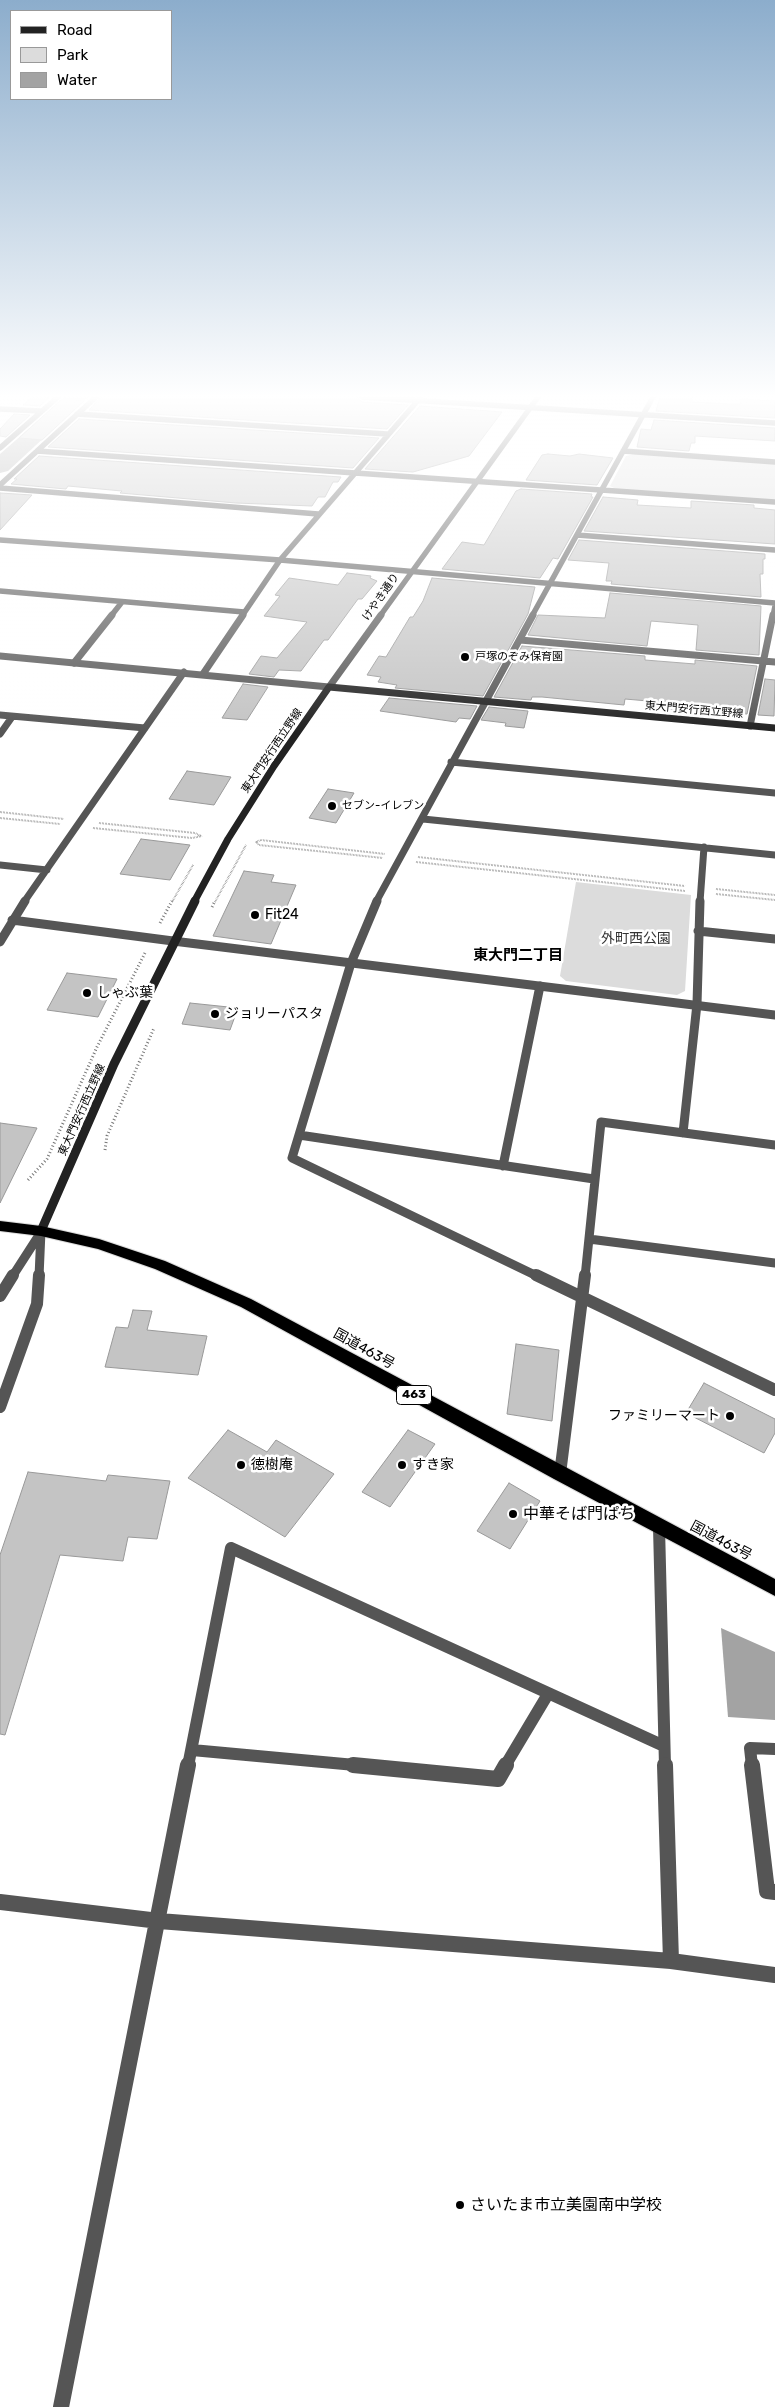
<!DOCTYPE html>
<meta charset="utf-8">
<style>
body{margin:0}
#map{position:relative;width:775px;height:2407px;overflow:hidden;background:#fff;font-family:Rubik,sans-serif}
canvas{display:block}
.legend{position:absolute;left:10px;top:10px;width:162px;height:90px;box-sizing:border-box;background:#fff;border:1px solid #999;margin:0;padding:6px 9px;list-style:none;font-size:15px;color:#000}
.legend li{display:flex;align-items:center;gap:10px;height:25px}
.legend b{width:25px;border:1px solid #999}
</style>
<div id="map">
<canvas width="775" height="2407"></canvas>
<ul class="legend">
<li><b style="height:6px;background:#222"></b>Road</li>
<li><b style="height:14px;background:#dcdcdc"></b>Park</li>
<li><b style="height:14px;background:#a3a3a3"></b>Water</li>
</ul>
</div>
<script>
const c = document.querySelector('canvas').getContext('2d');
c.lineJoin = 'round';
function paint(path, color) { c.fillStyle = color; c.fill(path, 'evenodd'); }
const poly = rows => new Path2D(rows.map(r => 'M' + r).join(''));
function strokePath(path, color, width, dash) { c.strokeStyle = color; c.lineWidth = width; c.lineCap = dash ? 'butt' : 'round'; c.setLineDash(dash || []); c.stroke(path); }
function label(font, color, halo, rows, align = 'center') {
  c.font = font + ' Rubik,"Noto Sans JP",sans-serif'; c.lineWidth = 5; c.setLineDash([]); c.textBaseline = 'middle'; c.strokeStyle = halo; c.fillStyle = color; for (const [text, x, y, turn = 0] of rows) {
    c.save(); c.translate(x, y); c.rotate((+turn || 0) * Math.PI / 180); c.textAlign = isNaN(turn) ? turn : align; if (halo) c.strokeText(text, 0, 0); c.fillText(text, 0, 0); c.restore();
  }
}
const green = poly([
 [635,454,775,463,775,501,616,489,610,486,626,456],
 [576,882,691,895,685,991,677,995,566,981,560,976]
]);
const water = poly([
 [721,1628,775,1652,775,1720,728,1717]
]);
const river = poly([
 [65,397,88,397,8,471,0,473,0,454,65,397]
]);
const building = poly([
 [32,397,33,397,49,398,40,406,23,405,32,397],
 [101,397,357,397,362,402,408,405,387,429,89,410,101,397],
 [660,397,692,397,692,402,730,404,741,404,741,399,775,401,775,418,656,411,660,397],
 [62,399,84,401,42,440,19,438,62,399],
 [420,406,502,412,469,456,413,472,365,469,420,406],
 [14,414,30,415,6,437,0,436,0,429,14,414],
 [79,419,379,438,353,468,48,447,79,419],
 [654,420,775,428,775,441,695,436,695,443,691,443,689,451,637,447,641,429,651,430,654,420],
 [548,454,570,456,579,454,613,458,597,485,526,480,542,455,548,454],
 [39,456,341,477,338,482,333,482,325,497,318,497,312,506,236,503,120,493,122,491,68,486,66,489,11,484,17,479,14,479,39,456],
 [521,489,592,494,591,497,593,497,558,559,553,558,540,578,442,569,462,542,484,545,516,491,521,489],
 [0,493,32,495,0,530,0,493],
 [603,497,638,500,637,505,691,508,691,501,754,505,754,508,775,510,775,544,584,531,603,497],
 [579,540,765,554,765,559,763,559,763,574,760,574,761,597,611,584,612,581,606,581,609,563,568,560,579,540],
 [347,573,371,576,370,578,377,581,362,599,358,599,328,640,324,640,301,671,279,670,274,677,249,674,261,656,277,658,307,622,264,616,280,596,275,595,289,578,338,585,347,573],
 [432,578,535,587,528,614,483,696,395,688,397,685,378,682,381,677,367,675,379,656,386,657,410,617,413,617,423,601,432,578],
 [610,593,761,606,759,655,696,650,698,625,651,621,647,646,528,635,538,615,605,618,610,593],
 [522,646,645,656,645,660,695,664,695,660,757,666,747,714,670,709,671,703,625,699,624,705,542,697,532,697,531,700,494,697,522,646],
 [765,679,775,680,774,716,758,715,765,679],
 [243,684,268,687,247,720,222,718,243,684],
 [389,698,477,706,470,719,459,718,456,722,380,711,389,698],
 [489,707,528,711,524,728,505,726,506,723,481,720,489,707],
 [187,771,231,777,214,805,169,799,187,771],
 [328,789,354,793,336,823,309,818,328,789],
 [141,839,190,845,170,880,120,874,141,839],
 [244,871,274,875,271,882,296,885,271,944,213,936,244,871],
 [67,973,117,979,98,1017,47,1010,67,973],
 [190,1003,238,1008,230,1030,182,1024,190,1003],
 [0,1123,37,1128,0,1203,0,1123],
 [133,1310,152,1311,147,1330,207,1336,198,1375,105,1367,116,1327,128,1328,133,1310],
 [516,1344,559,1350,552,1421,507,1414,516,1344],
 [704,1383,775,1419,775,1433,764,1453,686,1413,704,1383],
 [228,1430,267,1452,276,1440,334,1474,285,1537,188,1478,228,1430],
 [408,1430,435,1444,390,1507,362,1492,408,1430],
 [28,1472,106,1481,108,1475,170,1481,157,1539,128,1537,123,1561,60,1555,5,1735,0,1734,0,1555,28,1472],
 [509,1483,540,1501,510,1549,477,1531,509,1483]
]);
const pathFar1 = poly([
 [0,812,64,819],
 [0,818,60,824],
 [99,823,195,833,201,836],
 [93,828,192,838,202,836],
 [256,842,259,845,383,858],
 [256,842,261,840,385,854],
 [418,857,685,886],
 [416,862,685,891],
 [716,889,775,895],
 [716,894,775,900],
 [172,902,193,865],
 [215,902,246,845]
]);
const path = poly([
 [212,907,215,901],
 [160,923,172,901],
 [105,1150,107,1136,154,1028],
 [28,1180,47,1159,97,1047,145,953]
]);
const serviceFar1 = poly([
 [752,1766,750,1748,775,1749]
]);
const service = poly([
 [752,1765,767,1891,775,1892]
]);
const minorFar4 = poly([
 [362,397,775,423],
 [0,409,41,411],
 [77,414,387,434],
 [0,448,58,397],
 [37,451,775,502],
 [623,451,775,462],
 [0,485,96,397],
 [0,488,318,514],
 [577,535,775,550],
 [0,540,280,560,775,603],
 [0,591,244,612],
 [111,616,122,602],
 [242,616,280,560,420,398],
 [532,616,653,397],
 [773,616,775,606]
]);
const minorFar3 = poly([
 [520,640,775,662],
 [74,663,112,615],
 [203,674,243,615],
 [0,715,145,728],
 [750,726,773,615],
 [0,734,12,717],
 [451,762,775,793],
 [423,819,775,855],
 [0,865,47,870],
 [24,902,184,672],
 [376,902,533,615],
 [700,902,704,847]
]);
const minorFar2 = poly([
 [377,901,351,963,292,1158,539,1277],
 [12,920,173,941],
 [698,931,775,939],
 [0,942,25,901],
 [683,1133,697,1004,700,901],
 [299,1135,594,1179],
 [503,1166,540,986],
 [589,1239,775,1263],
 [585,1277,601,1122,775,1145]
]);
const minorFar1 = poly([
 [536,1275,775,1390],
 [560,1474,585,1275],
 [659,1527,665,1766],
 [192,1750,366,1766],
 [188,1766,231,1548,664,1746],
 [505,1766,548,1694]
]);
const minor = poly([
 [353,1765,498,1779,506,1765],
 [665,1765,671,1961],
 [0,1902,159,1921,671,1961,775,1975],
 [61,2407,188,1765]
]);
const tertiaryFar3 = poly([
 [380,616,538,397]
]);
const tertiaryFar2 = poly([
 [0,656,329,687,381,615]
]);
const tertiaryFar1 = poly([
 [173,941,775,1015],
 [12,1277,41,1232],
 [39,1277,41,1231]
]);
const tertiary = poly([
 [0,1296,13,1275],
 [0,1407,37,1304,39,1275]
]);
const secondaryFar1 = poly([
 [194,902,228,839,274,766,329,687,775,728]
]);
const secondary = poly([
 [41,1231,114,1064,195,901]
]);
const trunk = poly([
 [0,1221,41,1226,99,1239,165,1261,251,1299,775,1579,775,1596,554,1479,241,1307,155,1269,98,1249,41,1236,0,1231,0,1221]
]);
const markers = [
 [465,657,5,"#000"],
 [332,806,5,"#000"],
 [255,915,5,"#000"],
 [87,993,5,"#000"],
 [215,1014,5,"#000"],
 [730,1416,5,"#000"],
 [241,1465,5,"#000"],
 [402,1465,5,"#000"],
 [513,1514,5,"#000"],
 [460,2205,5,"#000"]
];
const farStreetnames = [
 ["けやき通り",381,597,-55],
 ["東大門安行西立野線",694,710,5],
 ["東大門安行西立野線",272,751,-56],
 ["東大門安行西立野線",82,1110,-66]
];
const farPoinames = [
 ["戸塚のぞみ保育園",475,657],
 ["セブン-イレブン",342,806]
];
const shields = [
 [414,1395,35]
];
const shieldNames = [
 ["463",414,1395]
];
const poiNames = [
 ["Fit24",265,915],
 ["しゃぶ葉",97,993],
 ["ジョリーパスタ",225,1014],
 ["ファミリーマート",720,1416,"right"],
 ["徳樹庵",251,1465],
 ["すき家",412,1465]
];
const parkNames = [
 ["外町西公園",636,939]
];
const streetNames = [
 ["国道463号",364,1349,29],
 ["国道463号",721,1541,28]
];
const neighbourhoodNames = [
 ["東大門二丁目",518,956]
];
const nearPoinames = [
 ["中華そば門ぱち",523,1514],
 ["さいたま市立美園南中学校",470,2205]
];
paint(green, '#dcdcdc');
paint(water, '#a3a3a3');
paint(river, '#a3a3a3');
paint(building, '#c4c4c4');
strokePath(building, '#999', 1);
strokePath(trunk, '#dbdbdb', 2);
strokePath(pathFar1, '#777', 2, [0.5, 1]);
strokePath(path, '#777', 3, [1, 2.5]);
strokePath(serviceFar1, '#555', 12);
strokePath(service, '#555', 16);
strokePath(minorFar4, '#555', 5.5);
strokePath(minorFar3, '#555', 7);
strokePath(minorFar2, '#555', 9);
strokePath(minorFar1, '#555', 12);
strokePath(minor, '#555', 16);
strokePath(tertiaryFar3, '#555', 5.5);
strokePath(tertiaryFar2, '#555', 7);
strokePath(tertiaryFar1, '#555', 9);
strokePath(tertiary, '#555', 12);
strokePath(secondaryFar1, '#222', 7);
strokePath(secondary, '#222', 9);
paint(trunk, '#000');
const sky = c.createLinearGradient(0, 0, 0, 734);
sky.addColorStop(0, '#8cadcc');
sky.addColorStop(0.54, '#fff');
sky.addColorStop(1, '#ffffff00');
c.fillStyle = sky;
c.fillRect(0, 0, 775, 734);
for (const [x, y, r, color] of markers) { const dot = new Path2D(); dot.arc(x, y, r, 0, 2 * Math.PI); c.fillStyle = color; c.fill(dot); strokePath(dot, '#fff', 2); }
label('11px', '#000', '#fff', farStreetnames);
label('11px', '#000', '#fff', farPoinames, 'left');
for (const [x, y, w] of shields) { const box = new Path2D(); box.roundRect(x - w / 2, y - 9.5, w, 19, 4); c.fillStyle = '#fff'; c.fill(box); strokePath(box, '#000', 1); }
label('bold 12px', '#000', null, shieldNames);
label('14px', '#000', '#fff', poiNames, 'left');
label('14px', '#333', '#fff', parkNames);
label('14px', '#000', '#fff', streetNames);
label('bold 15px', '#000', '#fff', neighbourhoodNames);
label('16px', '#000', '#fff', nearPoinames, 'left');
</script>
